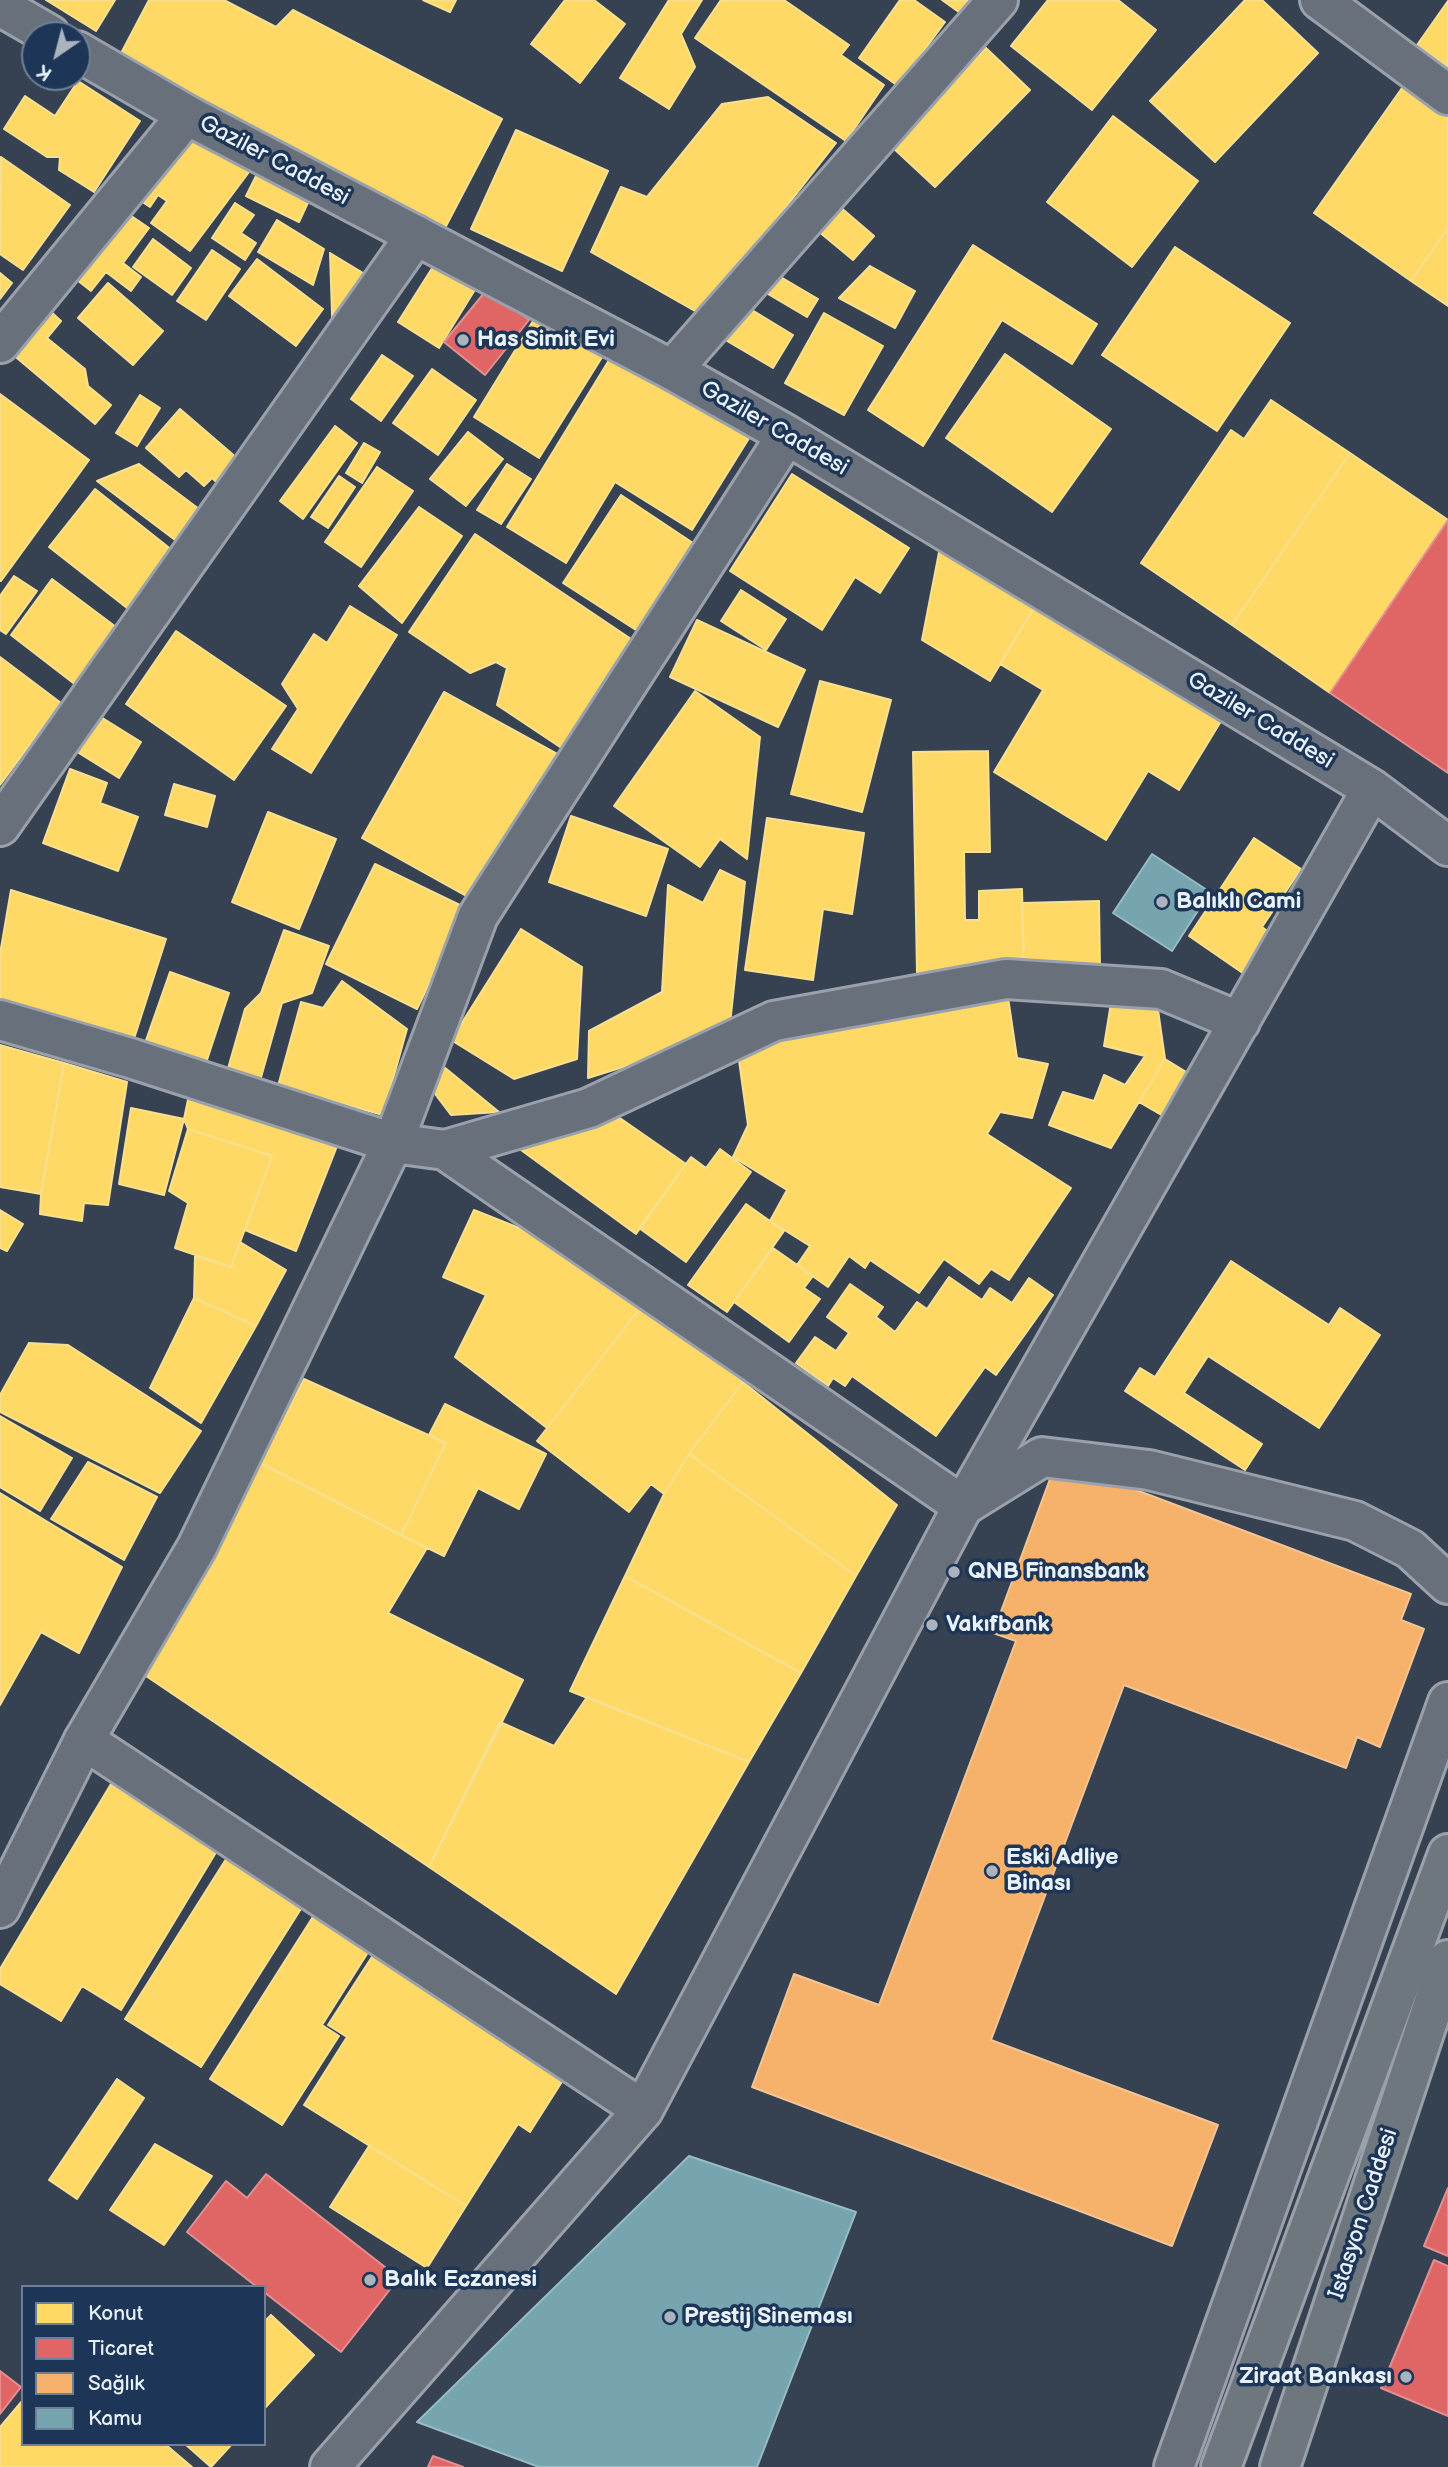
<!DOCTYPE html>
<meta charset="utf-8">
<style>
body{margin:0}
#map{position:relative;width:1448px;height:2467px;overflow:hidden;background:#364151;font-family:"Balsamiq Sans",sans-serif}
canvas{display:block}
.legend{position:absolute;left:21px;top:2285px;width:245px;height:161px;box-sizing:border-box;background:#1d3557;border:2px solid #6e8097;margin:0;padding:9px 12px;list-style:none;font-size:21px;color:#e8f1f8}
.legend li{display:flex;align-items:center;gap:14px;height:35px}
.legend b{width:35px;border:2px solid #6e8097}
.north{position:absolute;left:21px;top:21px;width:70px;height:70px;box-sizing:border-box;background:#1d3557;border:2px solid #6e8097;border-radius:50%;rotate:215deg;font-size:19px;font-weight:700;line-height:28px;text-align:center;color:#e8f1f8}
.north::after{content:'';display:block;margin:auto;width:24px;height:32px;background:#aab3be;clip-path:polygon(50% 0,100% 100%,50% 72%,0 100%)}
</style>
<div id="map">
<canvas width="1448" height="2467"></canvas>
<ul class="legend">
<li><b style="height:19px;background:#ffd966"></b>Konut</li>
<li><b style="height:19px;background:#e06666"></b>Ticaret</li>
<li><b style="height:19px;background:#f6b26b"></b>Sağlık</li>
<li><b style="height:19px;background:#76a5af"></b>Kamu</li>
</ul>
<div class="north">K</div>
</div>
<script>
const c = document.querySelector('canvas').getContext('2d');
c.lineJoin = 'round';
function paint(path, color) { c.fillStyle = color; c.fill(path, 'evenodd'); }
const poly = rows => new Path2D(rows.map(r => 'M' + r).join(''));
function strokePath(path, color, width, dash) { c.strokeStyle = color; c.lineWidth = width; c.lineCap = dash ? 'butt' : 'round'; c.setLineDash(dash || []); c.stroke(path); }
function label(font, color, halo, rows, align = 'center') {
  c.font = font + ' "Balsamiq Sans",sans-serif'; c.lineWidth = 7; c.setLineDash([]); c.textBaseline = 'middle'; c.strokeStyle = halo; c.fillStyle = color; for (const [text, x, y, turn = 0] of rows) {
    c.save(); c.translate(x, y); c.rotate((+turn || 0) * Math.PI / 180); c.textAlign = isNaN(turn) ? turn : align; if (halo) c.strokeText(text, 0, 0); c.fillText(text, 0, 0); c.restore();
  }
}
const homes = poly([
 [46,0,115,0,96,31,46,0],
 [149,0,224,0,276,27,293,10,502,119,445,228,118,59,149,0],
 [423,0,456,0,450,12,423,0],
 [565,0,594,0,625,24,580,83,531,44,565,0],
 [669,0,702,0,681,34,695,67,669,109,620,78,669,0],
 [721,0,784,0,849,45,841,55,884,85,846,141,695,38,721,0],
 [900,0,914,0,945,22,898,86,859,58,900,0],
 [942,0,974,0,963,15,942,0],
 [1048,0,1118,0,1156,30,1092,110,1011,46,1048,0],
 [1245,0,1262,0,1318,53,1215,162,1150,101,1245,0],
 [1448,1,1448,67,1417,45,1448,1],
 [986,48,1030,90,935,187,891,146,986,48],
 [78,81,140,121,94,192,59,170,60,157,47,157,4,129,25,96,55,116,78,81],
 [1402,88,1429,106,1437,95,1448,103,1448,228,1411,281,1314,213,1402,88],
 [768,97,836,143,702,315,591,252,621,187,647,197,722,104,768,97],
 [1113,116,1198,181,1132,267,1047,202,1113,116],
 [190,128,249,172,190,251,151,223,167,201,158,195,150,207,138,199,190,128],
 [516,130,608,171,562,271,471,229,516,130],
 [1,157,70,205,23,270,0,254,1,157],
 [260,168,312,194,299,222,246,196,260,168],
 [235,203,254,215,241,233,256,243,245,260,212,238,235,203],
 [839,206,874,236,853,260,818,231,839,206],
 [121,209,149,228,123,263,141,277,131,291,106,272,91,291,72,276,121,209],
 [277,220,324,249,313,285,258,252,277,220],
 [1448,228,1448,306,1411,281,1448,228],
 [153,239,191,268,172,295,133,267,153,239],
 [973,245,1097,324,1072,364,1002,320,923,446,868,410,973,245],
 [1175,247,1290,323,1217,431,1102,355,1175,247],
 [212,250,240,269,206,320,177,301,212,250],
 [330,253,373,279,333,344,330,253],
 [257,259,323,309,296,346,229,296,257,259],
 [436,262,476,288,439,348,398,322,436,262],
 [870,266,915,291,895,328,839,298,870,266],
 [0,273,12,283,0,299,0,273],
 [779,276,818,299,807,317,768,294,779,276],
 [108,283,163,331,133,365,78,318,108,283],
 [48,309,61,321,47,338,85,369,88,386,111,405,95,424,11,353,48,309],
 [752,310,793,335,773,368,722,338,752,310],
 [538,313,604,354,539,458,474,417,538,313],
 [824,313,883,346,844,415,785,383,824,313],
 [614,352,751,435,692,530,615,482,566,563,507,527,614,352],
 [1005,354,1111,429,1052,512,946,438,1005,354],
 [382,355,413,376,381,421,351,399,382,355],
 [432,369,476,400,438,455,393,423,432,369],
 [0,394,89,460,1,581,0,581,0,394],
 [140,395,160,408,137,446,116,433,140,395],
 [1271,400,1350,453,1232,625,1141,563,1231,430,1244,439,1271,400],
 [180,409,245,465,224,489,212,478,204,486,186,470,179,477,146,448,180,409],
 [335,426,357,443,303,519,280,501,335,426],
 [468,432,503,459,466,506,430,479,468,432],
 [364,443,380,452,362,483,346,473,364,443],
 [1350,453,1448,520,1330,693,1232,625,1350,453],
 [139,464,207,515,183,546,97,481,139,464],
 [507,464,531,479,501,524,477,510,507,464],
 [377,467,413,491,361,567,325,542,377,467],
 [792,474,909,548,880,593,855,577,822,630,730,571,792,474],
 [339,476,355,487,328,528,311,517,339,476],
 [95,489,182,558,136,615,49,547,95,489],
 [621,495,696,545,639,632,563,583,621,495],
 [419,507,462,536,402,623,359,586,419,507],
 [475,534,643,647,572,755,497,705,507,668,496,662,470,673,409,632,475,534],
 [942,537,1039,599,990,681,922,640,942,537],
 [14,576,37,591,6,634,0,630,0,596,14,576],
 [52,579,124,633,81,689,11,635,52,579],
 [741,590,786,619,766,650,721,621,741,590],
 [1039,599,1226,713,1179,790,1148,771,1106,840,994,772,1043,690,1000,664,1039,599],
 [350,606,397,635,311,773,272,749,298,709,282,684,314,634,327,643,350,606],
 [697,620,805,670,778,727,670,677,697,620],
 [176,631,286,706,234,780,126,704,176,631],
 [0,657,61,703,0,785,0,657],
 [820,681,891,700,862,812,791,794,820,681],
 [695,691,760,737,747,859,720,839,700,867,614,806,695,691],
 [444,692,559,755,477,902,362,838,444,692],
 [96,714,141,742,119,778,74,750,96,714],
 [988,751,990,852,964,852,965,920,979,920,979,891,1022,889,1024,971,917,973,913,752,988,751],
 [70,769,107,783,100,803,138,817,118,871,43,843,70,769],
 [174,784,215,796,207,827,165,815,174,784],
 [268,812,336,839,299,929,232,902,268,812],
 [571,816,668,849,646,916,549,882,571,816],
 [767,818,864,833,852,914,823,909,813,980,745,970,767,818],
 [1254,838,1301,869,1262,927,1274,936,1247,976,1189,936,1254,838],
 [375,864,466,908,417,1009,326,964,375,864],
 [720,870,745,882,729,1034,588,1078,589,1031,662,992,668,885,703,903,720,870],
 [11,890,166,939,132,1045,0,1012,0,954,11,890],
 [1099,901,1100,969,1024,971,1022,903,1099,901],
 [521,929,582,967,577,1059,514,1079,451,1040,521,929],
 [284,930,329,946,312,993,282,1003,260,1081,227,1072,245,1009,261,993,284,930],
 [170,972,229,993,205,1066,144,1046,170,972],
 [342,981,407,1029,383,1115,278,1086,301,1002,323,1008,342,981],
 [1006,984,1017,1058,1048,1064,1032,1118,1000,1112,987,1134,1071,1188,1009,1280,991,1269,979,1284,944,1259,919,1293,870,1260,865,1268,849,1256,828,1287,797,1265,810,1246,770,1221,787,1190,733,1157,748,1125,737,1046,1006,984],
 [1111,1003,1158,1010,1165,1059,1111,1148,1049,1125,1063,1092,1094,1101,1104,1075,1125,1085,1145,1056,1104,1046,1111,1003],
 [0,1045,64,1063,41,1194,0,1187,0,1045],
 [1165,1059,1196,1078,1170,1120,1139,1102,1165,1059],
 [64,1063,127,1082,108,1205,84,1203,82,1221,40,1214,41,1194,64,1063],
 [444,1067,499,1112,451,1115,429,1086,444,1067],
 [190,1090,341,1136,296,1251,245,1230,272,1156,188,1129,184,1119,190,1090],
 [604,1107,686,1164,636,1234,510,1142,604,1107],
 [131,1108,184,1119,164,1195,119,1184,131,1108],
 [188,1129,272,1156,231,1267,175,1248,188,1203,169,1191,188,1129],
 [720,1149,751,1172,686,1262,639,1228,691,1157,706,1168,720,1149],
 [746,1204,784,1231,727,1312,688,1285,746,1204],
 [0,1210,23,1224,7,1251,0,1248,0,1210],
 [474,1210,567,1247,644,1303,547,1428,455,1357,486,1295,443,1277,474,1210],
 [240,1242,286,1270,256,1326,194,1298,195,1256,231,1267,240,1242],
 [773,1248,813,1276,804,1288,820,1299,789,1342,734,1302,773,1248],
 [1231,1261,1329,1325,1340,1308,1380,1335,1319,1428,1208,1356,1184,1393,1262,1444,1245,1470,1125,1391,1140,1368,1155,1377,1231,1261],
 [949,1277,982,1300,990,1288,1012,1303,1029,1278,1053,1295,996,1375,985,1367,936,1436,852,1376,845,1386,833,1378,828,1386,796,1363,815,1337,836,1351,849,1333,827,1317,850,1284,883,1307,876,1317,895,1332,917,1302,927,1309,949,1277],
 [194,1298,256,1326,201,1423,150,1388,194,1298],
 [644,1303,743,1382,689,1454,664,1494,651,1484,629,1512,537,1441,644,1303],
 [29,1343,68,1345,201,1431,160,1493,0,1412,0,1395,29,1343],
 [304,1379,446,1443,401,1535,260,1463,304,1379],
 [743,1382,897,1505,856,1576,689,1454,743,1382],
 [445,1404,546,1454,519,1509,478,1488,444,1556,401,1535,446,1443,429,1435,445,1404],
 [0,1416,72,1458,40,1511,0,1487,0,1416],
 [689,1454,856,1576,801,1673,625,1576,664,1494,689,1454],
 [88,1462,157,1497,124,1560,51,1519,88,1462],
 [260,1463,427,1548,388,1613,523,1680,429,1867,146,1676,260,1463],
 [0,1493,122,1567,79,1653,41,1632,0,1705,0,1493],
 [625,1576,801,1673,749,1762,570,1691,625,1576],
 [587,1697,749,1762,616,1994,429,1867,500,1722,554,1746,587,1697],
 [111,1784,218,1849,121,2010,82,1986,61,2021,0,1984,0,1969,111,1784],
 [228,1856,304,1904,201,2067,125,2019,228,1856],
 [316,1912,372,1946,322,2025,339,2036,282,2125,210,2079,316,1912],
 [379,1946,556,2058,548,2071,563,2080,530,2132,518,2124,466,2206,304,2105,347,2037,328,2025,379,1946],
 [117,2079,144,2098,77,2199,49,2180,117,2079],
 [155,2144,212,2176,164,2245,110,2210,155,2144],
 [369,2146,466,2206,427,2268,330,2207,369,2146],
 [271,2315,314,2355,264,2409,264,2322,271,2315],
 [23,2400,23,2444,165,2444,192,2467,0,2467,0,2427,23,2400],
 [185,2444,232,2444,211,2467,185,2444]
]);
const shops = poly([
 [489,287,529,320,485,375,444,342,489,287],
 [1448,520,1448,773,1330,693,1448,520],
 [266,2174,399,2278,341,2352,264,2292,264,2287,257,2287,187,2232,226,2181,247,2198,266,2174],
 [1448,2188,1448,2256,1424,2246,1448,2188],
 [1434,2260,1448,2266,1448,2416,1381,2388,1434,2260],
 [0,2371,21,2387,0,2414,0,2371],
 [433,2456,463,2467,428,2467,433,2456]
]);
const health = poly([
 [1057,1460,1411,1594,1401,1620,1424,1629,1380,1747,1357,1737,1346,1768,1124,1685,991,2040,1218,2125,1172,2246,752,2087,794,1974,879,2005,1016,1641,993,1633,1057,1460]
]);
const public = poly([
 [1152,854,1210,892,1172,951,1113,913,1152,854],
 [689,2156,856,2212,757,2467,539,2467,417,2422,689,2156]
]);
const pedestrian = poly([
 [0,6,50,35],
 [77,51,187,115,672,370,787,435,1372,789,1448,846],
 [393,1143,478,916,787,435],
 [445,1150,589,1108,774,1021,1006,979,1161,989,1240,1022],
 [84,1740,643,2110],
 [330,2467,643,2110,963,1506,1372,789]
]);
const minor = poly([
 [1320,0,1448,95],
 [0,343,187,115],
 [672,370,998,0],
 [0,826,416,235],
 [0,1020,130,1058,393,1143,445,1150,963,1506,1042,1457,1149,1470,1355,1521,1410,1549,1448,1584],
 [0,1908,84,1740,197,1547,393,1143]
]);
const secondary = poly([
 [1174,2467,1448,1702]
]);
const primary = poly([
 [1221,2467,1448,1854],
 [1280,2467,1448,1960]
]);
const markers = [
 [463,340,7,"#aab3be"],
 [1162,902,7,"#aab3be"],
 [954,1572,7,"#aab3be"],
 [932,1625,7,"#aab3be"],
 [992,1871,7,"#aab3be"],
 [370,2280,7,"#aab3be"],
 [670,2317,7,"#aab3be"],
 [1406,2377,7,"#aab3be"]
];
const streetNames = [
 ["Gaziler Caddesi",274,161,28],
 ["Gaziler Caddesi",774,429,30],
 ["Gaziler Caddesi",1260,721,31],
 ["Istasyon Caddesi",1364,2214,-72]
];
const poiNames = [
 ["Has Simit Evi",477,340],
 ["Balıklı Cami",1176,902],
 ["QNB Finansbank",968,1572],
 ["Vakıfbank",946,1625],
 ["Eski Adliye",1006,1858],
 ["Binası",1006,1884],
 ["Balık Eczanesi",384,2280],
 ["Prestij Sineması",684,2317],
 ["Ziraat Bankası",1392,2377,"right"]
];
paint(homes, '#ffd966');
strokePath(homes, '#f8e092', 2);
paint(shops, '#e06666');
strokePath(shops, '#e29092', 2);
paint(health, '#f6b26b');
strokePath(health, '#f2c595', 2);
paint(public, '#76a5af');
strokePath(public, '#98bcc5', 2);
strokePath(pedestrian, '#9ba1aa', 44);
strokePath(minor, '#9ba1aa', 44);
strokePath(secondary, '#9ba1aa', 44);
strokePath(primary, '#9ba1aa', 44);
strokePath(pedestrian, '#68707b', 38);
strokePath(minor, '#68707b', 38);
strokePath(secondary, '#68707b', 38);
strokePath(primary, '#6e767e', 38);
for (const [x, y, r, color] of markers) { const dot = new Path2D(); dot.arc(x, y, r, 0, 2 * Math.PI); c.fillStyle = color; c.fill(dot); strokePath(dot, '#1d3557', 2.5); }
label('23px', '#e8f1f8', '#1d3557', streetNames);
label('bold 23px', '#e8f1f8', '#1d3557', poiNames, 'left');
</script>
